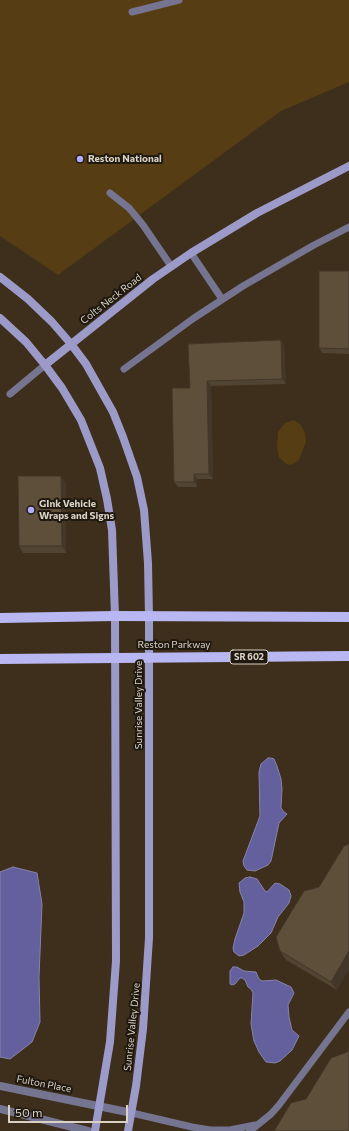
<!DOCTYPE html>
<style>
body{margin:0}
#map{position:relative;width:349px;height:1131px;overflow:hidden;background:#3d2f1b;font-family:Commissioner,sans-serif}
canvas{display:block}
.scale{position:absolute;left:8px;top:1105px;width:120px;height:18px;box-sizing:border-box;border:2px solid #dad1c5;border-top:0;padding-left:5px;font-size:12px;line-height:14px;white-space:nowrap;color:#dad1c5;-webkit-text-stroke:3px #1e180f;paint-order:stroke}
</style>
<div id="map">
<canvas width="349" height="1131"></canvas>
<div class="scale">50 m</div>
</div>
<script>
const c = document.querySelector('canvas').getContext('2d');
c.lineJoin = 'round';
function paint(path, color) { c.fillStyle = color; c.fill(path, 'evenodd'); }
const poly = rows => new Path2D(rows.map(r => 'M' + r).join(''));
function strokePath(path, color, width, dash) { c.strokeStyle = color; c.lineWidth = width; c.lineCap = dash ? 'butt' : 'round'; c.setLineDash(dash || []); c.stroke(path); }
function label(font, color, halo, rows, align = 'center') {
  c.font = font + ' Commissioner,sans-serif'; c.lineWidth = 4; c.setLineDash([]); c.textBaseline = 'middle'; c.strokeStyle = halo; c.fillStyle = color; for (const [text, x, y, turn = 0] of rows) {
    c.save(); c.translate(x, y); c.rotate((+turn || 0) * Math.PI / 180); c.textAlign = isNaN(turn) ? turn : align; if (halo) c.strokeText(text, 0, 0); c.fillText(text, 0, 0); c.restore();
  }
}
const green = poly([
 [0,0,349,0,349,82,281,111,58,275,0,236],
 [294,420,301,425,305,433,306,442,299,460,291,465,286,464,279,457,277,447,278,432,285,423]
]);
const water = poly([
 [268,758,271,758,274,759,277,766,281,779,282,789,281,808,284,812,287,814,279,823,271,861,268,865,255,871,247,870,244,866,243,861,260,816,259,772,261,764,268,758],
 [13,867,37,873,42,904,39,977,40,1022,32,1042,10,1059,0,1057,0,872,13,867],
 [250,877,257,879,265,891,267,892,275,883,280,884,289,890,291,896,289,903,278,917,271,933,258,946,244,955,239,956,234,952,233,948,235,939,244,913,244,902,240,892,239,883,245,878,250,877],
 [233,967,237,967,244,971,256,972,259,979,262,981,276,980,291,987,294,993,288,1005,289,1017,292,1030,299,1036,292,1050,280,1061,275,1063,266,1062,259,1052,254,1041,251,1024,253,993,251,989,248,987,245,980,242,978,240,978,235,984,232,985,230,984,230,971,233,967]
]);
const lane = poly([
 [132,12,179,0],
 [110,193,129,208,143,225,171,266],
 [191,253,222,299],
 [124,369,194,318,243,286,314,245,349,227],
 [10,394,45,365],
 [132,1113,192,1127,210,1130,230,1130,255,1125],
 [250,1131,271,1114,279,1105,349,1012]
]);
const street = poly([
 [0,1086,132,1113],
 [0,1109,88,1131]
]);
const secondary = poly([
 [0,277,28,299,52,322,71,344,86,364,113,412,123,437,137,477,144,510,148,563,149,617,149,938,143,1029,136,1086,128,1131],
 [0,318,26,342,45,365,62,388,81,420,100,468,107,499,112,530,115,616,116,961,110,1042,95,1131],
 [45,365,153,279,191,253,257,213,349,166]
]);
const primary = poly([
 [0,618,115,616,349,617],
 [0,659,349,656]
]);
const wall = poly([
 [349,271,349,354,322,353,319,348],
 [281,340,284,345,286,384,211,386,213,479,197,479,197,487,178,487,174,482,190,388],
 [66,483,66,553,23,553,19,546],
 [304,891,337,990,286,960,280,951]
]);
const shadedWall = poly([
 [281,340,284,345,286,384,282,379],
 [207,381,211,386,213,479,209,474],
 [194,474,197,479,197,487,194,482],
 [61,476,66,483,66,553,62,546],
 [349,951,349,970,337,990,331,982]
]);
const building = poly([
 [319,271,349,271,349,349,319,348,319,271],
 [281,340,282,379,207,381,209,474,194,474,194,482,174,482,172,388,190,388,188,344,281,340],
 [18,476,61,476,62,546,19,546,18,476],
 [349,844,349,951,331,982,280,951,276,937,304,891,319,887,344,846,349,844],
 [349,1049,349,1131,274,1131,291,1103,306,1099,331,1058,347,1052,349,1049]
]);
const markers = [
 [80,159,4,"#b1adfa"],
 [31,510,4,"#b1adfa"]
];
const shields = [
 [249,657,38]
];
const shieldNames = [
 ["SR 602",249,657]
];
const poiNames = [
 ["Reston National",88,159],
 ["GInk Vehicle",39,504],
 ["Wraps and Signs",39,516]
];
const streetNames = [
 ["Colts Neck Road",111,299,-38],
 ["Reston Parkway",174,645],
 ["Sunrise Valley Drive",139,705,-90],
 ["Sunrise Valley Drive",132,1027,-84],
 ["Fulton Place",44,1084,11]
];
paint(green, '#563d14');
paint(water, '#64609e');
strokePath(water, '#8782aa', 1);
strokePath(lane, '#757591', 7);
strokePath(street, '#757591', 8);
strokePath(secondary, '#9c9ac8', 8);
strokePath(primary, '#b9b7f2', 10);
paint(wall, '#514432');
paint(shadedWall, '#423729');
paint(building, '#5e4f3a');
strokePath(building, '#423729', 1);
for (const [x, y, r, color] of markers) { const dot = new Path2D(); dot.arc(x, y, r, 0, 2 * Math.PI); c.fillStyle = color; c.fill(dot); strokePath(dot, '#1e180f', 1.5); }
for (const [x, y, w] of shields) { const box = new Path2D(); box.roundRect(x - w / 2, y - 7, w, 14, 3); c.fillStyle = '#1e180f'; c.fill(box); strokePath(box, '#dad1c5', 1); }
label('bold 9px', '#dad1c5', null, shieldNames);
label('bold 10px', '#dad1c5', '#1e180f', poiNames, 'left');
label('10px', '#dad1c5', '#1e180f', streetNames);
</script>
